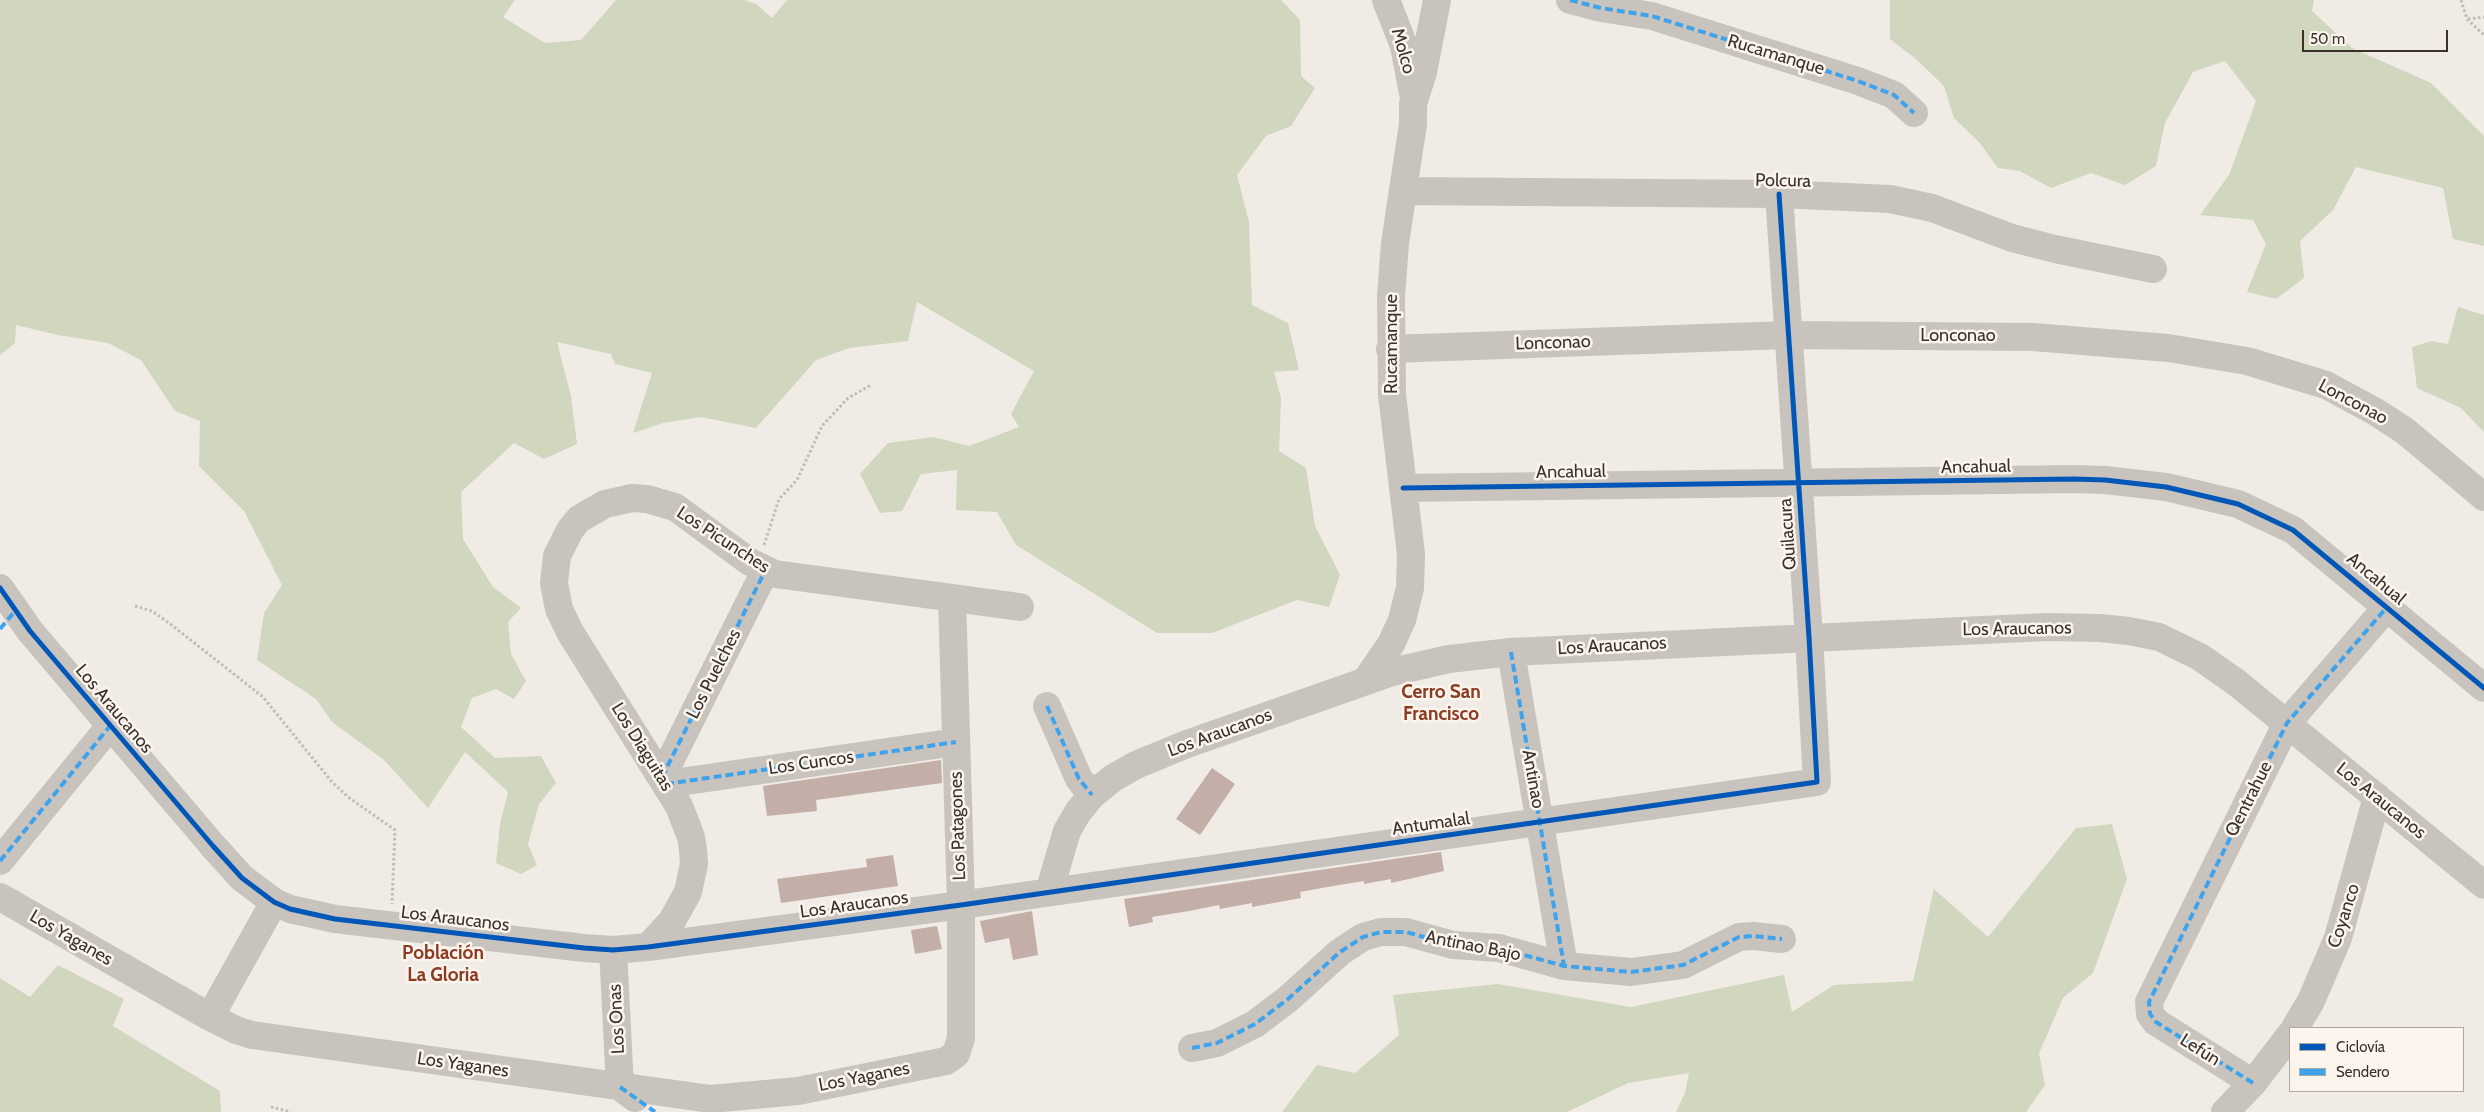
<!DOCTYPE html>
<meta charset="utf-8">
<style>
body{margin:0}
#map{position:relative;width:2484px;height:1112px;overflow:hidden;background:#f0ebe5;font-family:Cabin,sans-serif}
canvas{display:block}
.legend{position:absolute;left:2289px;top:1027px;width:175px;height:65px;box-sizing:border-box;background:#fbf5ee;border:1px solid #aea6a0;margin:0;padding:6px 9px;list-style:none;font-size:15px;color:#3b302b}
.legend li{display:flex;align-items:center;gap:10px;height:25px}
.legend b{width:25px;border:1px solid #aea6a0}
.scale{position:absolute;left:2302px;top:30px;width:146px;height:22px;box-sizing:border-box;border:2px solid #3b302b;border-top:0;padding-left:6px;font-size:15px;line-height:18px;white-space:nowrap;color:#3b302b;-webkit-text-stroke:4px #fbf5ee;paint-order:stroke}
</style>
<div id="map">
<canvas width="2484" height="1112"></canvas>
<ul class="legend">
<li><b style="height:6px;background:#0057b8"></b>Ciclovía</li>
<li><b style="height:6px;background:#3fa3eb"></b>Sendero</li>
</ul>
<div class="scale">50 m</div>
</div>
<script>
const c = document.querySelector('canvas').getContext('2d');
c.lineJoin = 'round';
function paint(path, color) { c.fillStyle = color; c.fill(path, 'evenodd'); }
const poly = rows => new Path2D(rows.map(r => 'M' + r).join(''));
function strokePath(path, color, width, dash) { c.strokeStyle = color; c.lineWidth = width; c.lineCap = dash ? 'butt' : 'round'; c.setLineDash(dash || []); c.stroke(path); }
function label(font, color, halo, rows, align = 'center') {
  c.font = font + ' Cabin,sans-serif'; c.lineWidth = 5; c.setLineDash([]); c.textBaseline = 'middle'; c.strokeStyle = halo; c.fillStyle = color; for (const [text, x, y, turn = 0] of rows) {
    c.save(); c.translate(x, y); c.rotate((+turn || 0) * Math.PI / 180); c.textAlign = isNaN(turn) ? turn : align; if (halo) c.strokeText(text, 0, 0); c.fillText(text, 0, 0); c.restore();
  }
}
const green = poly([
 [0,0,515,0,503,17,545,43,581,40,616,0,744,0,756,4,772,18,787,0,1281,0,1300,20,1301,76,1315,88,1291,126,1266,136,1237,175,1249,222,1252,305,1288,323,1299,370,1274,372,1281,398,1279,451,1306,468,1315,526,1340,575,1329,607,1297,600,1212,633,1157,633,1016,545,997,512,956,510,957,470,921,474,902,511,880,513,860,474,888,443,934,437,969,446,1019,427,1011,414,1034,371,917,302,908,341,849,348,816,360,756,428,701,417,663,423,633,433,652,373,615,364,611,354,557,342,571,396,577,444,544,459,514,443,461,492,463,539,493,587,521,608,508,622,511,654,526,681,514,699,496,689,472,698,461,727,495,758,541,756,556,783,539,804,528,844,537,865,521,874,496,863,500,824,508,792,465,752,428,808,384,760,332,722,316,699,257,660,264,613,282,585,244,511,199,466,200,421,175,411,141,360,108,343,58,335,16,325,15,343,0,355],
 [1890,0,2314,0,2312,11,2352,48,2431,83,2484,136,2484,246,2453,239,2443,188,2356,167,2333,210,2300,241,2304,278,2276,299,2247,292,2266,244,2253,220,2200,215,2229,175,2256,101,2225,61,2193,72,2165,123,2156,166,2125,185,2091,173,2051,188,2020,171,1998,168,1979,142,1954,118,1944,86,1916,59,1890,39],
 [2458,307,2484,315,2484,432,2461,408,2417,388,2412,347,2431,341,2448,344],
 [2112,824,2127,879,2093,973,2063,998,2039,1053,2045,1085,2026,1112,1676,1112,1685,1093,1689,1073,1628,1083,1567,1112,1282,1112,1317,1065,1355,1073,1399,1035,1393,995,1498,984,1631,1007,1784,975,1792,1012,1834,985,1913,981,1934,889,1988,937,2076,828],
 [58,965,124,999,113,1026,220,1091,221,1112,0,1112,0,978,30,997]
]);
const building = poly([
 [941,760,942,783,816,800,817,811,767,816,763,786],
 [1212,768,1235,784,1200,835,1176,819],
 [1441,852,1444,871,1391,883,1391,879,1364,884,1364,881,1333,886,1300,892,1301,898,1252,907,1252,903,1220,909,1219,905,1189,911,1152,917,1153,922,1129,927,1124,899],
 [893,855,898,886,781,903,777,879,867,867,866,859],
 [1032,911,1038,955,1013,960,1009,938,985,943,980,921],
 [937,926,942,949,915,954,911,930]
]);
const path = poly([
 [2461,0,2467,19,2484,35],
 [2468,19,2484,17],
 [764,545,779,499,797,480,822,426,848,398,871,385],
 [135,606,152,611,169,623,263,697,332,782,348,797,395,830,392,904],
 [271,1107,291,1112]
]);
const minor = poly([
 [1386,0,1404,46,1413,93],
 [1570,0,1601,8,1652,16,1858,81,1894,95,1914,113],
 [1403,191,1779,194,1890,199,1932,208,2012,238,2055,249,2153,269],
 [1390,349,1788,335,2033,337,2168,348,2247,361,2326,385,2376,412,2405,431,2484,497],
 [1403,488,2074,479,2105,480,2166,487,2238,504,2293,530,2484,688],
 [0,588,30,631,213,846,242,878,274,902,290,909,335,919,584,948,613,950,648,947,961,905,1817,782,1809,637,1779,194],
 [1511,652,1564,966],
 [1367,679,1391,644,1402,620,1410,588,1411,554,1392,395,1391,296,1395,243,1413,124,1413,104,1423,72,1437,0],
 [1047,706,1079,779,1092,795],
 [662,777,765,571],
 [666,784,956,742],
 [0,861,110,726],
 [1049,892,1067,831,1078,812,1092,795,1113,778,1136,765,1187,744,1392,672,1449,659,1511,652,2047,627,2100,628,2129,631,2159,637,2200,657,2237,683,2484,885],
 [0,897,210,1017,236,1030,252,1035,711,1099,798,1091,946,1061,956,1054,961,1038,961,905,952,598],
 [648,947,672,921,688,892,694,864,693,850,691,837,679,806,570,632,559,609,554,583,557,556,570,530,579,519,605,504,632,498,647,499,675,507,750,562,775,574,1020,607],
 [613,950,620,1087,635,1098],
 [210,1017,274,902],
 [2295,1028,2311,1001,2338,938,2377,797],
 [1192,1048,1217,1043,1255,1024,1288,999,1340,952,1363,937,1381,932,1406,932,1453,945,1499,948,1564,966,1631,972,1683,965,1739,937,1753,936,1782,939],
 [2253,1083,2156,1022,2150,1014,2149,1002,2287,723,2387,607],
 [2225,1112,2253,1083,2290,1035]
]);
const quiet = poly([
 [1570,0,1601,8,1652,16,1858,81,1894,95,1914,113],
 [0,629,15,611],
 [1511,652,1564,966],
 [1047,706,1079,779,1092,795],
 [662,777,765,571],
 [666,784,956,742],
 [0,861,110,726],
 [1192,1048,1217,1043,1255,1024,1288,999,1340,952,1363,937,1381,932,1406,932,1453,945,1499,948,1564,966,1631,972,1683,965,1739,937,1753,936,1782,939],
 [2253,1083,2156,1022,2150,1014,2149,1002,2287,723,2387,607],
 [620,1087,655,1112]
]);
const cycleway = poly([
 [1403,488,2074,479,2105,480,2166,487,2238,504,2293,530,2484,688],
 [0,588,30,631,213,846,242,878,274,902,290,909,335,919,584,948,613,950,648,947,961,905,1817,782,1809,637,1779,194]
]);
const streetNames = [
 ["Molco",1403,51,74],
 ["Rucamanque",1776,55,17],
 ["Polcura",1783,181,1],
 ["Lonconao",1958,336],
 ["Lonconao",1553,343,-2],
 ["Rucamanque",1392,344,-90],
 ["Lonconao",2353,402,28],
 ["Ancahual",1976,467,-1],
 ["Ancahual",1571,472,-1],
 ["Quilacura",1788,534,-94],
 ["Los Picunches",723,540,33],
 ["Ancahual",2376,579,40],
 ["Los Araucanos",2017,629,-1],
 ["Los Araucanos",1612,646,-3],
 ["Los Puelches",714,674,-63],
 ["Los Araucanos",114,709,50],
 ["Los Araucanos",1220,733,-20],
 ["Los Diaguitas",642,747,58],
 ["Los Cuncos",811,763,-8],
 ["Antinao",1533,779,80],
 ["Qentrahue",2249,799,-63],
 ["Los Araucanos",2381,801,39],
 ["Antumalal",1431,824,-8],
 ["Los Patagones",958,826,-92],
 ["Los Araucanos",854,905,-8],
 ["Coyanco",2344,916,-72],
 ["Los Araucanos",455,919,7],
 ["Los Yaganes",71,938,30],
 ["Antinao Bajo",1473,946,11],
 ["Los Onas",617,1019,-93],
 ["Lefún",2200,1050,32],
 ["Los Yaganes",463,1065,8],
 ["Los Yaganes",864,1077,-11]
];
const neighbourhoodNames = [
 ["Cerro San",1441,692],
 ["Francisco",1441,714],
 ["Población",443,953],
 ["La Gloria",443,975]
];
paint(green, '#d1d6bf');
paint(building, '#c3afa7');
strokePath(path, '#c2bbb6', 3, [2.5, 2.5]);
strokePath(minor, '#c9c3be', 28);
strokePath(quiet, '#3fa3eb', 4, [8, 4]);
strokePath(cycleway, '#0057b8', 5);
label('18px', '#3b302b', '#fbf5ee', streetNames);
label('bold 19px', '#8c3b22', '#fbf5ee', neighbourhoodNames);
</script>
